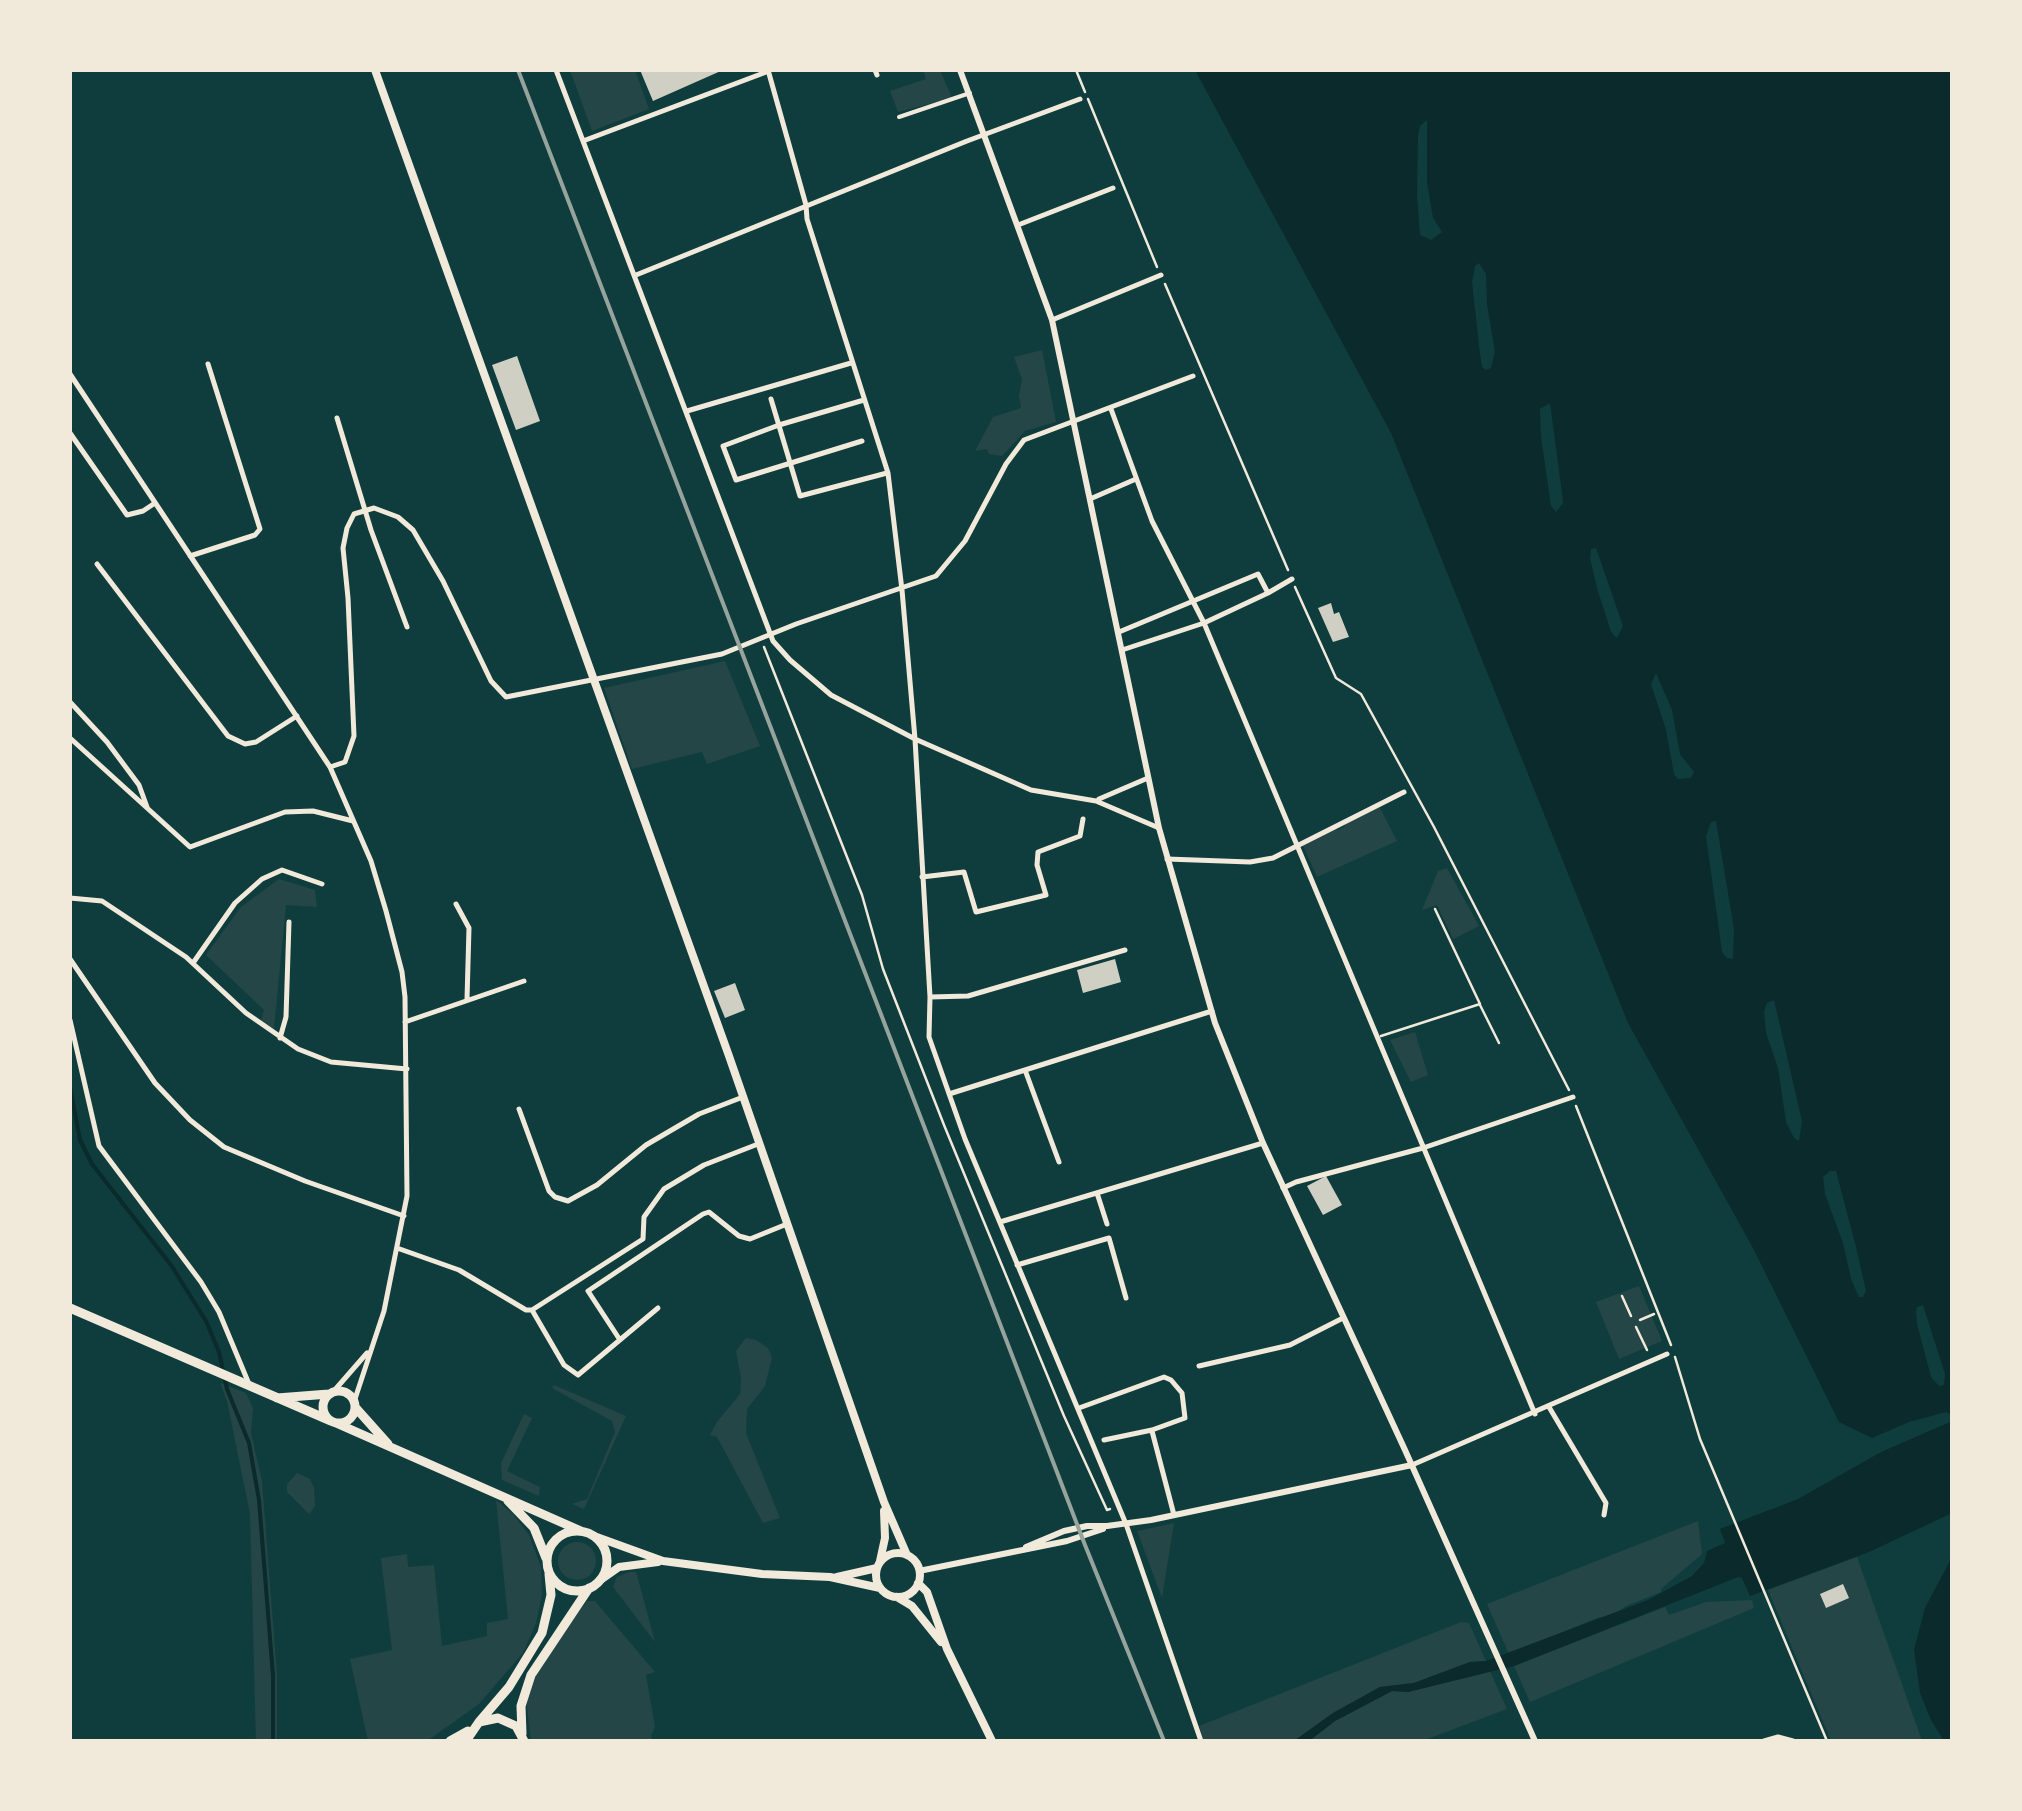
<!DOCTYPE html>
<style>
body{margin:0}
#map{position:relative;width:2022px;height:1811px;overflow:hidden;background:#0f3d3e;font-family:Inter,sans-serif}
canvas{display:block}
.frame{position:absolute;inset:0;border:72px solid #f1e9da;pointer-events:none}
</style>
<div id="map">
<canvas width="2022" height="1811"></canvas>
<div class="frame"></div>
</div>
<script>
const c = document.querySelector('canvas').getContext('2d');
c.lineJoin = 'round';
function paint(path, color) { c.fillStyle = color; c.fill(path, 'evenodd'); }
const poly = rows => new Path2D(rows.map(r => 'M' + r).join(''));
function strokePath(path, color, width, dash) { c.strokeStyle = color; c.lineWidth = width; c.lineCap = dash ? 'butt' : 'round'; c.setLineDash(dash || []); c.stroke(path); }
const green = poly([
 [570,70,635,70,649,109,592,131],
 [923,70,940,70,952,98,898,112,890,91,926,79],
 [1042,350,1056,422,1025,431,1002,456,989,454,987,449,975,451,993,417,1021,408,1019,396,1022,379,1014,357],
 [725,661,760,746,707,764,702,752,632,769,604,688],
 [1379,806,1397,841,1317,877,1302,843,1334,827,1338,830,1344,827,1348,820],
 [1447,868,1479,926,1453,939,1437,905,1422,910,1438,871],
 [279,879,315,890,317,907,286,905,274,1029,261,1021,264,1010,206,955,241,907],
 [1415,1032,1428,1075,1411,1082,1390,1040],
 [1639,1286,1662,1341,1619,1359,1596,1302],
 [746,1338,756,1340,768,1348,772,1358,765,1386,747,1409,746,1433,780,1518,763,1523,717,1437,710,1435,717,1422,740,1394,741,1378,736,1351],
 [220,1383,246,1393,253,1408,251,1433,262,1481,277,1675,277,1741,256,1741,250,1514,227,1401],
 [554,1385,626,1416,584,1509,572,1504,587,1499,615,1432,612,1421,552,1388],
 [524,1414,532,1418,507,1471,540,1487,539,1496,502,1480,501,1463],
 [297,1473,310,1479,314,1488,315,1506,309,1514,287,1492,287,1484],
 [496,1500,513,1514,529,1535,541,1567,542,1595,536,1623,523,1653,479,1704,427,1741,368,1741,350,1659,392,1650,381,1558,407,1554,408,1567,434,1565,442,1646,487,1636,487,1623,508,1619],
 [1698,1521,1702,1554,1661,1589,1661,1592,1626,1606,1616,1614,1597,1618,1509,1654,1487,1604],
 [1174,1523,1162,1598,1137,1531],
 '558 1561a19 19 0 1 1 38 0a19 19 0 1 1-38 0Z',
 [1857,1557,1922,1741,1831,1741,1768,1590],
 [629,1572,636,1572,637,1575,655,1642,613,1587,617,1577],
 [1752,1600,1754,1608,1530,1702,1514,1666,1665,1607,1669,1615,1706,1602],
 [587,1601,595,1601,655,1672,646,1675,655,1727,651,1736,653,1741,531,1741,526,1699,533,1681,552,1648],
 [1461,1622,1469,1623,1486,1661,1470,1662,1414,1683,1380,1687,1333,1713,1294,1741,1204,1741,1199,1726],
 [1490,1671,1507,1709,1422,1741,1309,1741,1335,1721,1392,1691,1408,1692]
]);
const water = poly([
 [1195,70,1952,70,1952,1513,1869,1552,1750,1596,1742,1578,1738,1577,1514,1666,1408,1692,1392,1691,1335,1721,1309,1741,1294,1741,1333,1713,1380,1687,1414,1683,1470,1662,1486,1661,1648,1600,1692,1576,1704,1563,1707,1551,1725,1543,1720,1529,1798,1499,1881,1452,1950,1422,1951,1415,1946,1412,1909,1422,1872,1438,1839,1422,1753,1248,1628,1023,1391,433],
 [1952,1557,1952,1741,1944,1741,1931,1720,1920,1693,1914,1650,1925,1608]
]);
const pier = poly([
 [1427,120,1427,183,1433,218,1442,232,1431,240,1420,235,1417,196,1418,136,1420,126],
 [1479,263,1486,274,1487,304,1495,352,1491,368,1486,370,1482,367,1479,346,1472,282,1475,266],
 [1550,403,1562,493,1563,503,1556,512,1551,506,1541,437,1540,409],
 [1596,548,1623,626,1617,638,1611,632,1597,588,1590,558,1591,549],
 [1656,673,1672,710,1680,754,1694,772,1691,778,1678,779,1674,774,1666,730,1651,684],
 [1716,821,1734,929,1733,959,1727,958,1722,952,1706,836,1711,822],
 [1774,1000,1802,1121,1799,1141,1794,1138,1786,1122,1778,1068,1766,1033,1764,1011,1767,1003],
 [1830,1171,1836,1171,1856,1247,1866,1291,1863,1297,1859,1297,1851,1279,1843,1243,1825,1194,1823,1177],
 [1923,1305,1945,1374,1944,1385,1939,1386,1931,1377,1917,1324,1916,1312,1917,1307]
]);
const stream = poly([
 [70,1087,80,1140,92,1164,171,1265,206,1321,219,1352,227,1389,249,1443,259,1500,273,1676,273,1741]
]);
const building = poly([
 [640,70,723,70,653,101],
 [517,356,540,421,516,430,492,365],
 [1331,603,1334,614,1339,612,1349,637,1333,642,1318,608],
 [1115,959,1121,982,1083,993,1077,970],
 [735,983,745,1010,725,1018,714,991],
 [1326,1176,1342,1205,1323,1215,1307,1186],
 [1843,1584,1849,1598,1826,1608,1820,1594]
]);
const path = poly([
 [1076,70,1085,92],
 [1088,99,1157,267],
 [1165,284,1288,570],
 [1295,587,1336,678,1361,694,1434,827,1569,1090],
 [764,647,862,895,883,969,944,1125,1064,1416,1107,1510,1110,1509],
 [1576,1106,1671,1345],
 [1622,1296,1631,1316],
 [1640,1320,1654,1314],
 [1636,1327,1647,1350],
 [1675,1357,1700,1439,1827,1741]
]);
const service = poly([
 [1480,1005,1499,1043],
 [1381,1036,1480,1004,1435,909]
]);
const pedestrian = poly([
 [899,117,970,93]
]);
const minor = poly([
 [556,70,773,641,790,660,831,695,915,739,1031,790,1096,801,1159,828],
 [768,70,806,205,807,219,888,473,902,590,915,739,930,997,929,1037,965,1139,1126,1524,1201,1741],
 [875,70,877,75],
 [583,141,769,71],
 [1018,225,1113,188],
 [636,275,967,141,1080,99],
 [1052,320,1161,275],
 [70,374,330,767,371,861,386,911,402,972,405,997,407,1196,384,1311,354,1402],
 [771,399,800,496,887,473],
 [1111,409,1152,521,1204,623,1535,1414],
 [687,411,851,363],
 [337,418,371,530,407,627],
 [70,433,127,515,143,511,155,503],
 [862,441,736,480,723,446,779,425,864,400],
 [1090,499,1136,479],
 [190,556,255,535,260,529,208,364],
 [97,564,228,736,245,744,256,742,297,716],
 [1268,593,1292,579],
 [1119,632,1258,574,1268,593,1204,623,1122,650],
 [70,702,107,742,139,785,147,807],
 [70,738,190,847,285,812,313,811,353,821],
 [330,767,345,762,354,736,348,598,343,548,347,528,354,514,374,508,398,517,413,530,443,581,491,681,506,697,722,654,796,624,936,576,965,541,1006,464,1024,440,1193,376],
 [1099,799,1148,778],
 [1167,859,1250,862,1273,858,1404,792],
 [922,877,964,872,976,912,1046,895,1037,865,1038,852,1080,836,1083,819],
 [70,898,102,901,186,957,246,1013,298,1049,331,1062,407,1069],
 [456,904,469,928,467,999],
 [70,959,155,1083,190,1120,224,1147,305,1181,404,1216],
 [193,963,235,903,262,879,282,870,322,884],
 [930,997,968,996,1125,950],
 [70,1020,99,1146,201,1282,219,1312,249,1384],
 [405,1022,524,981],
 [280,1038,286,1017,289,922],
 [1025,1070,1059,1162],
 [949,1094,1212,1011],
 [519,1109,549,1191,555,1197,568,1201,597,1185,646,1145,699,1114,743,1097],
 [1283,1188,1296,1182,1423,1148,1573,1097],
 [1097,1193,1107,1224],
 [1000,1222,1263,1143],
 [397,1248,459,1270,526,1310,532,1310,564,1365,578,1375,658,1308],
 [1017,1265,1109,1238,1126,1298],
 [532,1310,643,1239,644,1217,664,1189,704,1165,758,1144],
 [620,1340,588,1291,703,1214,709,1212,739,1236,750,1239,787,1224],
 [1199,1366,1290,1345,1343,1318],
 [333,1392,367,1353],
 [1549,1407,1606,1503,1604,1515],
 [1079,1408,1164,1377,1171,1380,1182,1393,1185,1418,1152,1430,1104,1440],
 [1152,1431,1174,1515],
 [1412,1465,1667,1354],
 [1764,1741,1778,1737,1793,1741]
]);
const tertiary = poly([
 [960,70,1052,320,1159,828,1215,1023,1263,1143,1405,1450,1535,1741],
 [1026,1547,1064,1531,1087,1526,1107,1526,1151,1520,1412,1465],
 [919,1571,1067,1541,1103,1529]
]);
const secondary = poly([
 [375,70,729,1056,884,1502,907,1555],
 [594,1536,663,1561,762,1574,830,1577,880,1588],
 '876 1575a22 22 0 1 1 44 0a22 22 0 1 1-44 0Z',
 [880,1561,885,1538,884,1511],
 [837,1577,877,1568],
 [599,1581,619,1567,658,1562],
 [918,1583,927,1592,947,1649,992,1741],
 [897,1597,912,1606,941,1642]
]);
const primary = poly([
 [70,1308,331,1421],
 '323 1407a16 16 0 1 1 32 0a16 16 0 1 1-32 0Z',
 [277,1398,329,1394],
 [355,1407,388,1444],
 [336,1423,581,1531],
 [508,1501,534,1528,546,1558],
 '547 1561a30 30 0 1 1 60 0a30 30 0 1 1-60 0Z',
 [479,1722,509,1687,542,1633,551,1595,549,1574],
 [522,1734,521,1706,531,1675,589,1588],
 [450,1741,468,1731],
 [466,1741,479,1722,498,1718,516,1726,524,1741]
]);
const rail = poly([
 [518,70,1085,1545,1164,1741]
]);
paint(green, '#244646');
paint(water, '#0a2a2b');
paint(pier, '#0f3d3e');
strokePath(stream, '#0a2a2b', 4);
paint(building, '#cfcfc3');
strokePath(path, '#f1e9da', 2.5);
strokePath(service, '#f1e9da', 2.5);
strokePath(pedestrian, '#f1e9da', 4);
strokePath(minor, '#f1e9da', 5);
strokePath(tertiary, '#f1e9da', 6);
strokePath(secondary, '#f1e9da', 8);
strokePath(primary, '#f1e9da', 9);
strokePath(rail, '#97a49c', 4);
</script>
